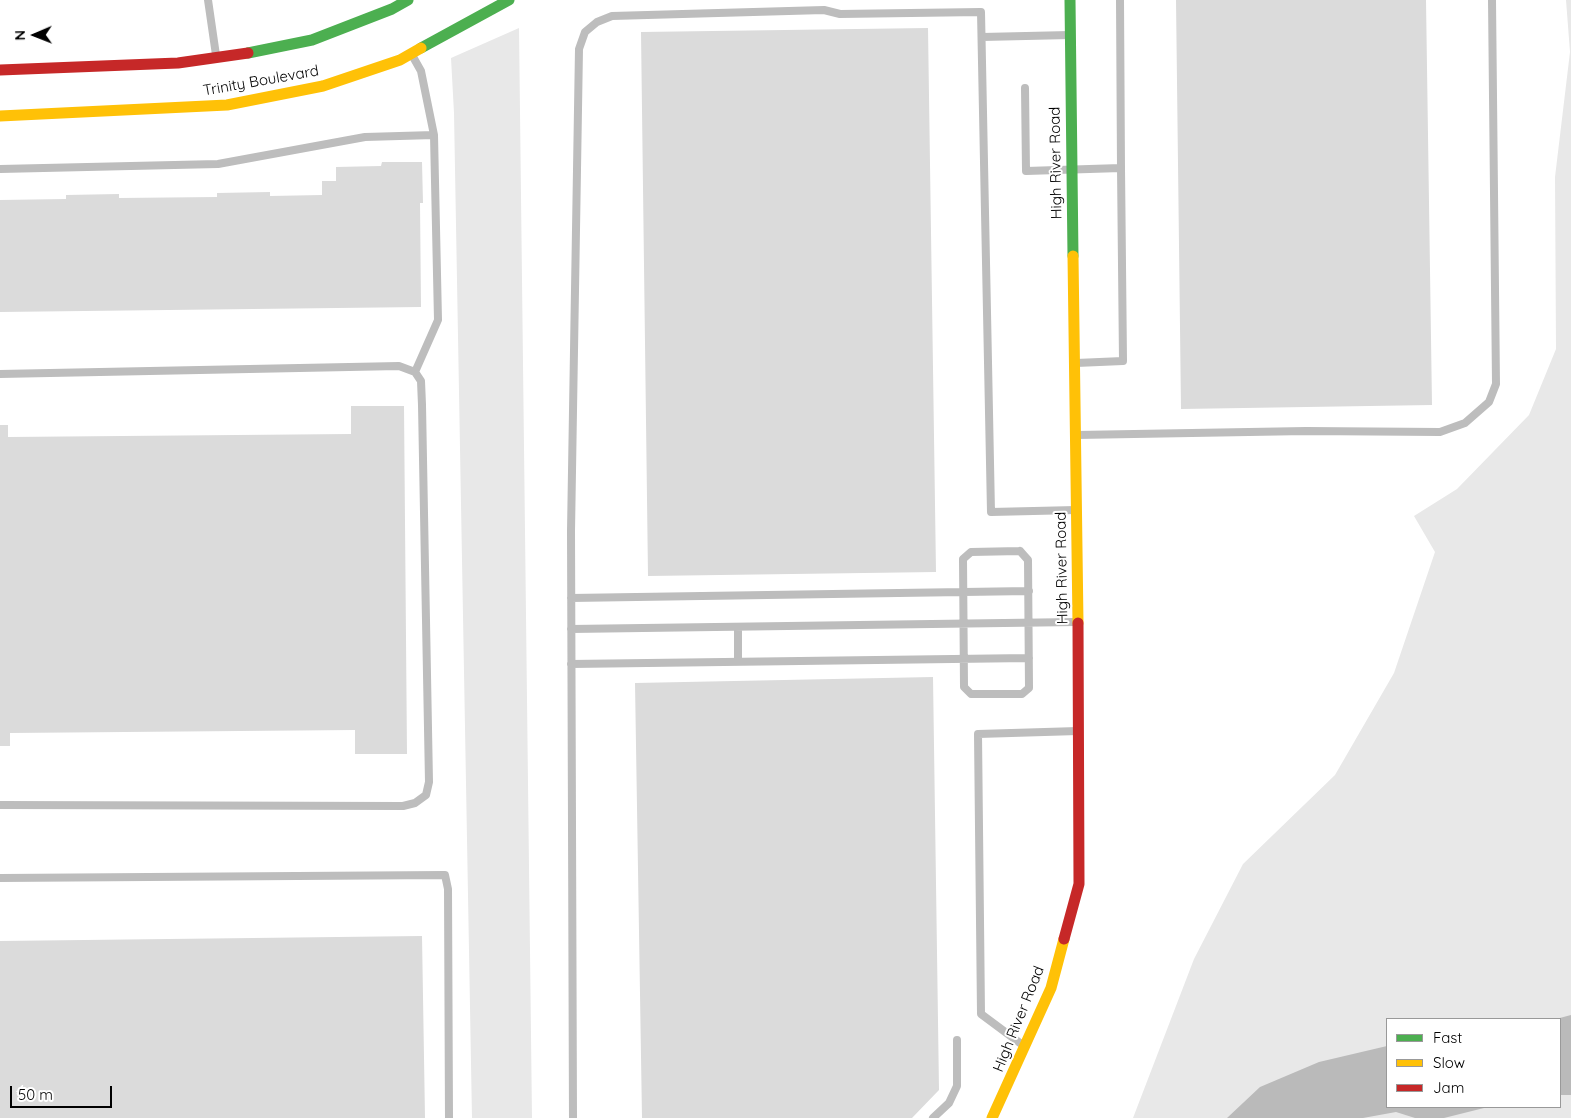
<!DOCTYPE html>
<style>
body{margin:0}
#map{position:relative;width:1571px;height:1118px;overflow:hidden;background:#fff;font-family:Quicksand,sans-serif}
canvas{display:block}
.legend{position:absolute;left:1386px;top:1018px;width:175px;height:90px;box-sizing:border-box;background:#fff;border:1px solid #999;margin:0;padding:6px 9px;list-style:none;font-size:15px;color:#000}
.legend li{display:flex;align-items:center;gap:10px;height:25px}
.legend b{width:25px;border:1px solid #999}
.north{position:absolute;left:10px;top:10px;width:50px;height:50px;-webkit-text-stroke:4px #fff;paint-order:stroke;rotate:269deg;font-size:14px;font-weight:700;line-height:20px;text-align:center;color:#000}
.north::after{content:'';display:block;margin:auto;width:18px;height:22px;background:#000;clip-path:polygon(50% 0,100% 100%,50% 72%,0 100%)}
.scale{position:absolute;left:10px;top:1086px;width:102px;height:22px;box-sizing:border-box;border:2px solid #000;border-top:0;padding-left:6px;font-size:15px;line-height:18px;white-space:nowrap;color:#000;-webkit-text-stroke:4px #fff;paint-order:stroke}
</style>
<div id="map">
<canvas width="1571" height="1118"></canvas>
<ul class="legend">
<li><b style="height:6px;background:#4caf50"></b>Fast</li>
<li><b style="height:6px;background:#ffc107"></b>Slow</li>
<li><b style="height:6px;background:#c62828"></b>Jam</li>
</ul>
<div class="north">N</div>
<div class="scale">50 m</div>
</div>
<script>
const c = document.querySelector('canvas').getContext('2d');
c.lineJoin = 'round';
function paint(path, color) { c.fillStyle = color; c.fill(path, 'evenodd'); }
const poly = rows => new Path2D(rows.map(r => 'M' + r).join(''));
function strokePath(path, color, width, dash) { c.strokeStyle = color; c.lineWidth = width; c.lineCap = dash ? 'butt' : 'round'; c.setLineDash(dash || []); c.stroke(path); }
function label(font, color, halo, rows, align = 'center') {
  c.font = font + ' Quicksand,sans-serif'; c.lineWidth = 4; c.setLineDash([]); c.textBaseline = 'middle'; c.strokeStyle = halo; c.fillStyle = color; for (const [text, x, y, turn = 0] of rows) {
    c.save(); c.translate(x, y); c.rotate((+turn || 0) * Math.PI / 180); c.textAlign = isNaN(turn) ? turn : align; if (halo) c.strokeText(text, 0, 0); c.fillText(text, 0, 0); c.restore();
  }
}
const green = poly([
 [1566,0,1571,0,1571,1118,1133,1118,1194,959,1243,864,1335,775,1394,673,1435,552,1414,516,1457,489,1529,415,1556,349,1555,177,1570,52],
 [1387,1019,1560,1019,1560,1107,1387,1107],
 [519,28,532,1118,472,1118,454,113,451,58]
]);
const water = poly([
 [1571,1015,1571,1095,1560,1095,1560,1019,1556,1019],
 [1387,1046,1387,1107,1488,1107,1444,1118,1415,1118,1396,1112,1363,1118,1227,1118,1260,1087,1319,1062]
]);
const building = poly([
 [1176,0,1426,0,1432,405,1181,409],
 [928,28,936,572,648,576,641,32],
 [382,162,422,162,423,203,420,203,421,307,0,312,0,200,66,199,66,195,119,194,119,198,217,197,217,193,270,192,270,196,322,195,322,181,336,181,336,167,381,166],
 [351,406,404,406,407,754,355,754,355,730,10,733,10,746,0,746,0,425,8,425,8,437,351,434],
 [933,677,939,1090,912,1118,642,1118,635,683],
 [422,936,425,1118,0,1118,0,941]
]);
const lane = poly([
 [208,0,216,55],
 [1120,0,1121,168],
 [982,37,1070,35],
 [412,55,421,71,434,135],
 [1025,88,1026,171,1121,168,1123,361,1076,363],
 [0,169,218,164,365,137,434,135,438,320,415,372],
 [0,374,399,366,415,372,421,381,422,405,429,782,426,795,415,803,403,806,0,805],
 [1077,435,1306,431,1440,432,1465,423,1489,402,1496,384,1492,0],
 [1020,551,1028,560,1029,688,1022,694,971,694,964,687,963,559,971,552,1020,551],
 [571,598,1029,591],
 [571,629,1076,622],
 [738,662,738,627],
 [571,664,1029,658],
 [0,878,445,875,448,889,449,1118],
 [1024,1046,981,1014,978,734,1078,731],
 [573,1118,571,531,579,49,585,32,597,22,612,16,824,10,840,14,981,12,991,512,1076,510],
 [933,1118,949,1103,957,1086,957,1040]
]);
const fast = poly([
 [1070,0,1073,256],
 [421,48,509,0],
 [248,53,312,40,392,9,408,0]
]);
const slow = poly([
 [0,116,227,105,323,86,400,60,421,48],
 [1073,256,1078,623],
 [992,1118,1051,988,1064,939]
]);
const jam = poly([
 [0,70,178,63,248,53],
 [1064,939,1079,884,1078,623]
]);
const streetNames = [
 ["Trinity Boulevard",261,81,-10],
 ["High River Road",1056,163,-91],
 ["High River Road",1062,568,-91],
 ["High River Road",1019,1019,-68]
];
paint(green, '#e8e8e8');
paint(water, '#bababa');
paint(building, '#dbdbdb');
strokePath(lane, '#bdbdbd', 8);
strokePath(fast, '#4caf50', 11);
strokePath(slow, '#ffc107', 11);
strokePath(jam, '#c62828', 11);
label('15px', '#000', '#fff', streetNames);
</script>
